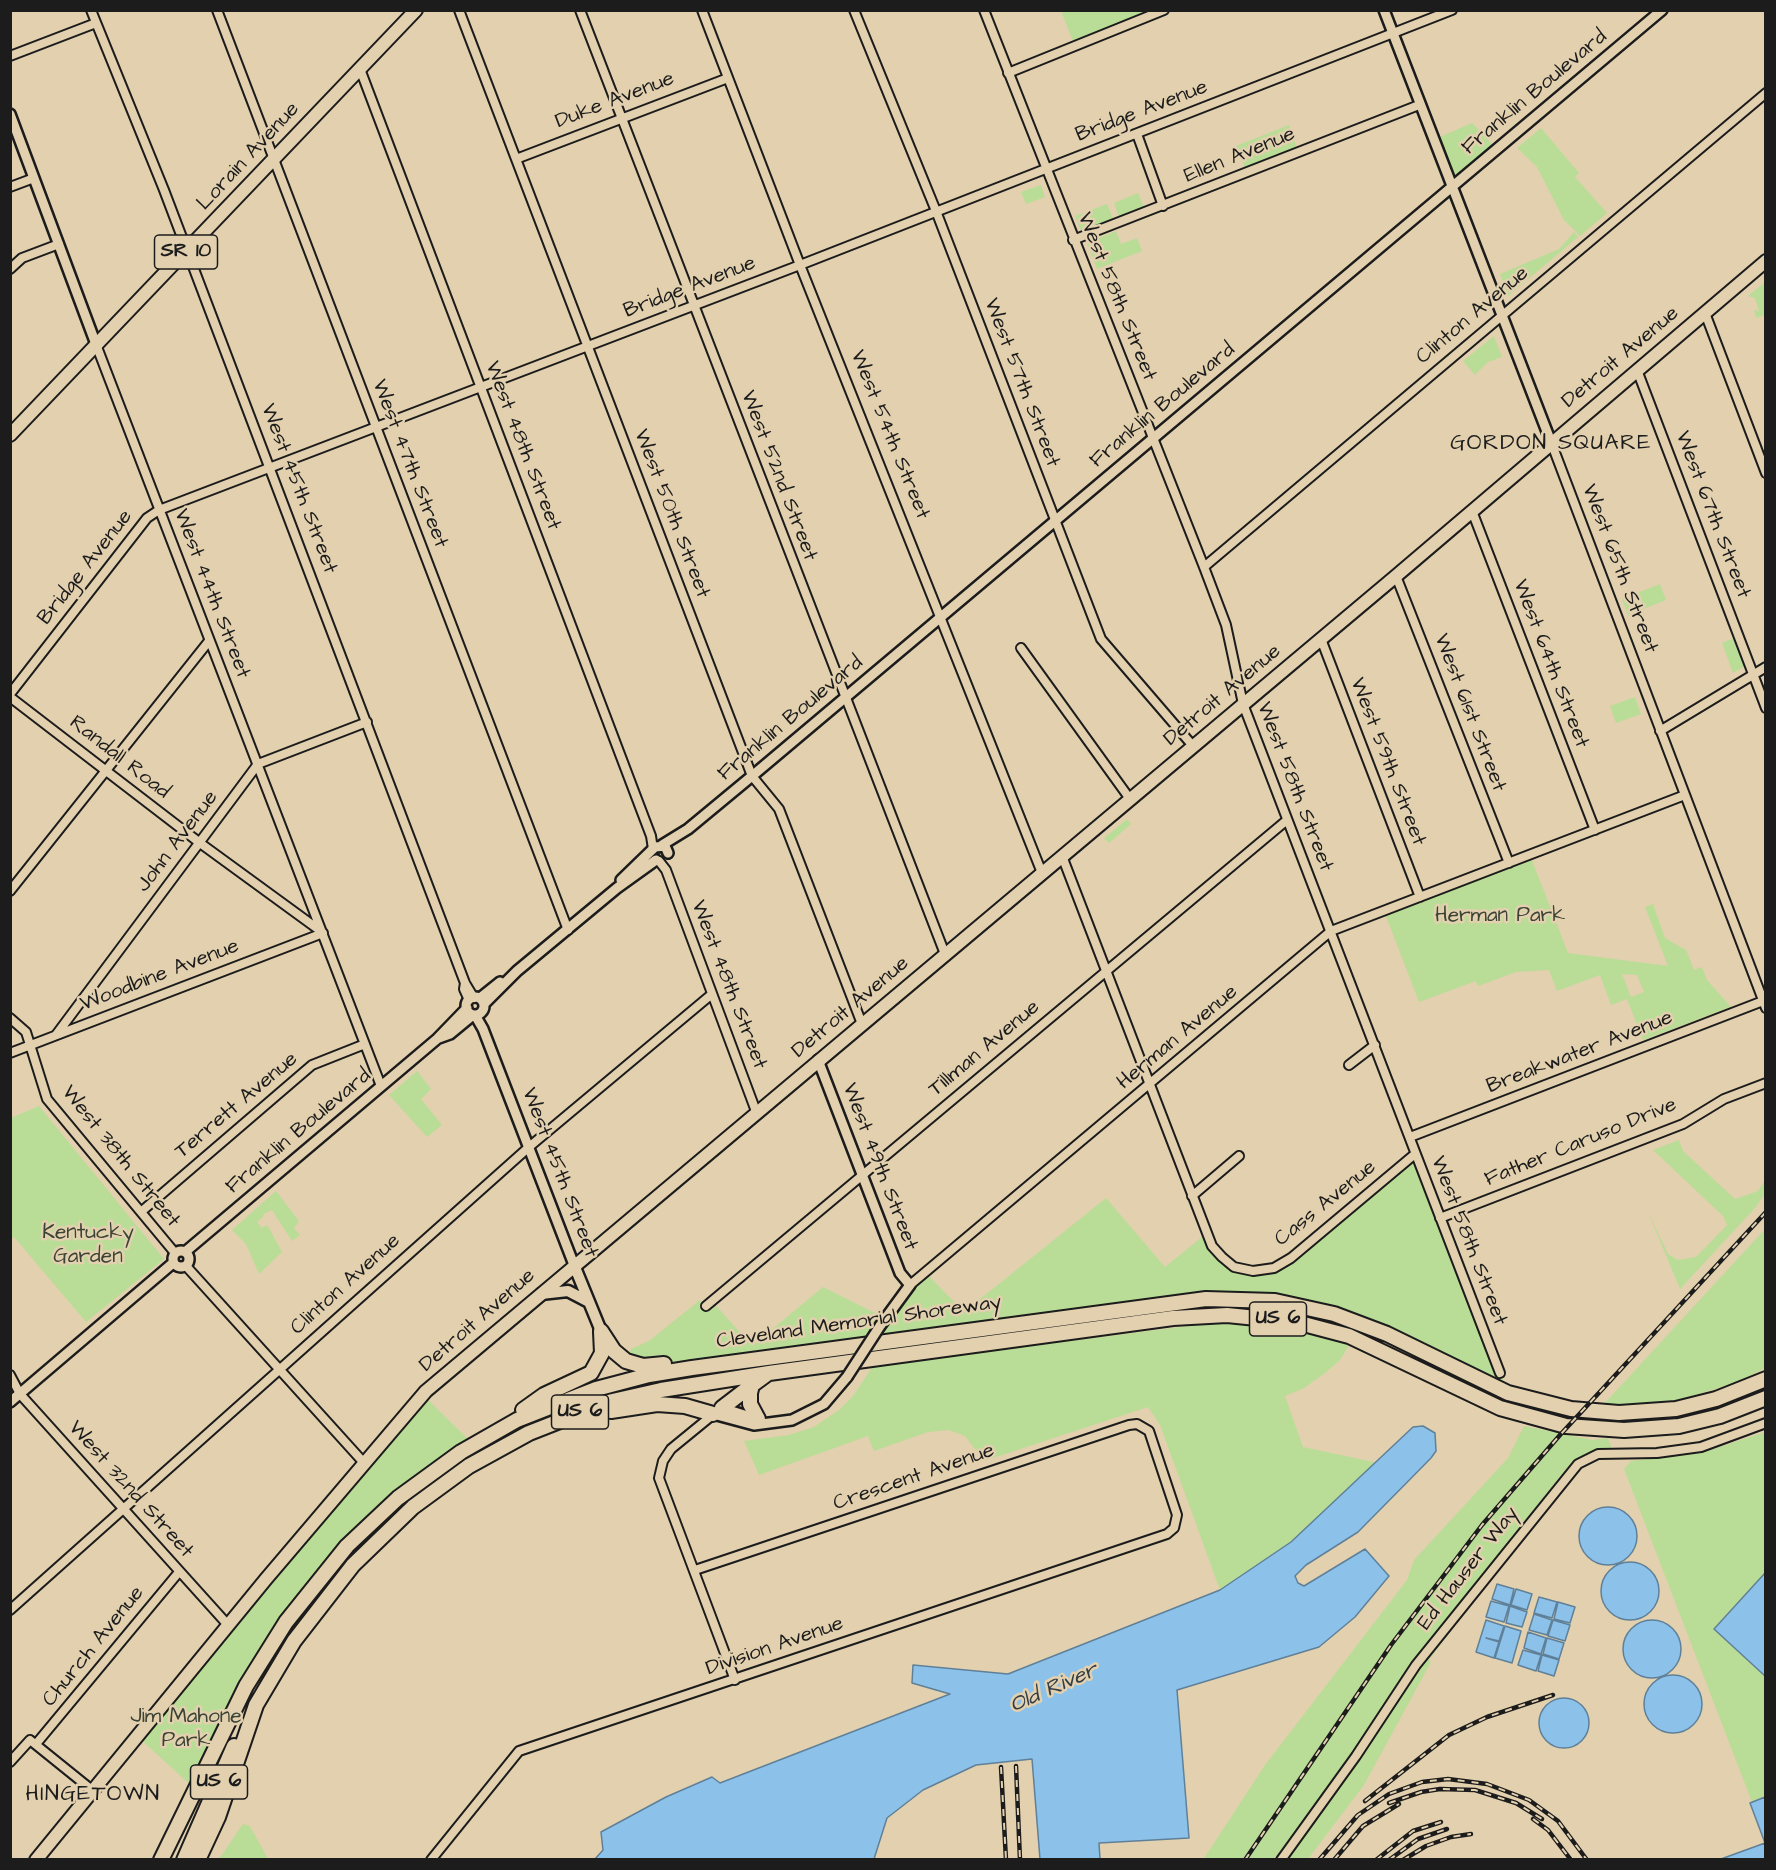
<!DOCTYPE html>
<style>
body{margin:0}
#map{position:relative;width:1776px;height:1870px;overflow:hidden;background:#e2d0ae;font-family:"Architects Daughter",sans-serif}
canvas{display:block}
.frame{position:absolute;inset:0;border:12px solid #1c1c1c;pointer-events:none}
</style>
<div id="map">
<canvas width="1776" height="1870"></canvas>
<div class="frame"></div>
</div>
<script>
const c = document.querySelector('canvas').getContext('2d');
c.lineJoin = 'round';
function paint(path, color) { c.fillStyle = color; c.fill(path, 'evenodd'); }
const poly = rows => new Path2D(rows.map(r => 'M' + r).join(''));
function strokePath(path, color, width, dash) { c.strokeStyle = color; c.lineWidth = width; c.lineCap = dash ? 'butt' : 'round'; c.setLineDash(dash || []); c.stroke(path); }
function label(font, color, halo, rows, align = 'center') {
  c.font = font + ' "Architects Daughter",sans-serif'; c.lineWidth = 5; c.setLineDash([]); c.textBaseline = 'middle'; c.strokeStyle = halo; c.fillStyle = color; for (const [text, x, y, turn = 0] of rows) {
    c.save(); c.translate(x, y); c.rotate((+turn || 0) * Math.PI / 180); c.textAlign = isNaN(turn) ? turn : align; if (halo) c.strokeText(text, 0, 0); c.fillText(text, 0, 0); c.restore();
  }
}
const green = poly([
 [1061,11,1164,11,1075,46],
 [1472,123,1497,149,1452,187,1433,140],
 [1289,125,1297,148,1245,168,1236,146],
 [1541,128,1579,173,1575,177,1607,213,1580,236,1564,220,1537,167,1517,148],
 [1041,185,1045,197,1026,204,1021,192],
 [1138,193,1144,207,1119,217,1114,203],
 [1107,204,1113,219,1081,231,1075,216],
 [1116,231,1121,244,1137,238,1142,251,1097,269,1087,243],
 [1574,232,1578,237,1508,296,1500,274,1559,249],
 [1765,282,1765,315,1756,318,1754,310,1759,311,1755,298,1748,296],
 [1494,336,1502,357,1488,362,1475,375,1463,361],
 [1660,584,1666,600,1628,615,1622,599],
 [1734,638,1745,666,1733,673,1722,643],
 [1635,697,1641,714,1616,723,1610,706],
 [1127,819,1131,824,1109,843,1104,838],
 [1530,855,1568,953,1668,966,1645,907,1653,904,1665,938,1686,950,1694,970,1702,967,1707,980,1731,1007,1643,1040,1627,999,1611,1005,1600,975,1557,991,1549,970,1516,972,1478,986,1476,981,1419,1002,1384,911],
 [1622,974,1637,975,1644,992,1631,997],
 [417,1071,431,1089,421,1099,442,1125,427,1137,389,1095],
 [39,1106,164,1259,86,1322,14,1237,11,1240,11,1118],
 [1679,1140,1683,1151,1735,1199,1758,1191,1766,1178,1765,1193,1756,1207,1680,1289,1648,1212,1668,1254,1678,1260,1696,1257,1727,1225,1723,1216,1653,1150],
 [1415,1154,1508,1393,1360,1323,1232,1298,789,1354,717,1356,655,1365,626,1361,631,1349,649,1341,700,1300,706,1306,712,1301,752,1346,823,1287,885,1318,925,1272,964,1312,1106,1198,1165,1267,1207,1233,1212,1246,1234,1267,1253,1271,1274,1268],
 [276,1191,299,1221,294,1228,300,1235,292,1241,272,1210,263,1214,264,1216,257,1222,262,1228,266,1225,269,1228,282,1252,259,1274,246,1244,232,1230],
 [1765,1229,1765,1368,1736,1383,1671,1402,1617,1407,1604,1404],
 [1212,1323,1277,1326,1350,1344,1340,1360,1325,1373,1304,1388,1285,1396,1303,1447,1378,1463,1291,1542,1220,1590,1160,1425,1148,1407,984,1461,965,1436,949,1430,928,1432,874,1451,868,1436,759,1475,744,1441,789,1435,814,1427,839,1410,853,1396,873,1366],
 [423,1395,473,1444,409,1488,286,1622,196,1790,137,1736],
 [1524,1426,1593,1440,1608,1438,1612,1449,1589,1452,1570,1464,1486,1569,1450,1617,1457,1623,1429,1660,1431,1662,1364,1785,1308,1859,1203,1860,1265,1765,1407,1580,1414,1560,1508,1458],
 [1765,1432,1765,1836,1624,1469,1631,1461,1704,1452],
 [243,1824,250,1826,268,1859,219,1859]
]);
const water = poly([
 [1423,1426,1435,1433,1436,1451,1431,1458,1358,1532,1306,1565,1295,1576,1298,1583,1304,1586,1365,1549,1389,1576,1355,1617,1319,1647,1177,1690,1189,1838,1099,1843,1100,1859,1040,1859,1032,1759,976,1765,923,1790,887,1818,874,1859,595,1859,603,1850,601,1832,666,1797,712,1777,720,1783,950,1694,912,1683,913,1665,1008,1674,1220,1590,1291,1542,1413,1427,1423,1426],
 '1579 1536a29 29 0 1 1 58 0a29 29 0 1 1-58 0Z',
 '1601 1591a29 29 0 1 1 58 0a29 29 0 1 1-58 0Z',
 [1765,1573,1765,1676,1714,1629,1765,1573],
 [1497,1584,1514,1589,1510,1605,1492,1599,1497,1584],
 [1516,1589,1532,1594,1527,1610,1511,1605,1516,1589],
 [1539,1597,1557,1602,1552,1618,1534,1613,1539,1597],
 [1491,1601,1509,1606,1504,1622,1486,1617,1491,1601],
 [1558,1602,1575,1607,1570,1623,1554,1619,1558,1602],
 [1510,1606,1527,1612,1522,1627,1506,1623,1510,1606],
 [1534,1614,1552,1620,1547,1635,1529,1630,1534,1614],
 '1623 1649a29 29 0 1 1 58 0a29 29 0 1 1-58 0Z',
 [1486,1620,1504,1626,1499,1641,1486,1638,1499,1642,1494,1658,1476,1652,1486,1620],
 [1553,1620,1570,1625,1565,1641,1548,1636,1553,1620],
 [1505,1626,1521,1631,1512,1663,1495,1658,1505,1626],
 [1528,1632,1546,1638,1541,1654,1524,1648,1528,1632],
 [1547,1638,1564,1643,1559,1659,1543,1654,1547,1638],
 [1523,1650,1541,1655,1536,1671,1518,1665,1523,1650],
 [1542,1655,1559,1660,1554,1676,1538,1671,1542,1655],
 '1644 1704a29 29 0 1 1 58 0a29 29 0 1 1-58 0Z',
 '1539 1723a25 25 0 1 1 50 0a25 25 0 1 1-50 0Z',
 [1765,1797,1765,1859,1721,1859,1765,1843,1750,1803,1765,1797]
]);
const minor = poly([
 [91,10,164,190,465,983,474,998],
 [217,10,568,930],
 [459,10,752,776,779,809,862,1024],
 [580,10,945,954],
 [702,10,800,265,1042,873],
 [854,10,936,211,1101,639,1193,746],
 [984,10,1204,567,1226,625,1243,704,1500,1373],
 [10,56,96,23],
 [360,69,651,836,653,849],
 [1008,73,1164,10],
 [1137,134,1163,206],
 [516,159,728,78],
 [10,187,34,178],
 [1073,240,1419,105],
 [10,269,22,258,59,244],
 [1705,313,1766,473],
 [97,347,381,1086],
 [1637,370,1766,708],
 [1551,442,1766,1008],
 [1472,511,1595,830],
 [1204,567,1766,93],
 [1396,576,1509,863],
 [1321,639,1420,897],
 [1021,648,1130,799],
 [10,694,147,518,159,510,800,265,1452,10],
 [10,697,200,843,322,932],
 [1660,731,1766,667],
 [1062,856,1212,1246,1222,1257,1234,1267,1253,1271,1274,1268,1291,1258,1415,1154],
 [659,861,666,870,757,1114],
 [10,891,209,641],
 [465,983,464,989,469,1000],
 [10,1018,26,1032,47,1099,175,1253],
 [56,1035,258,764,367,722],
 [10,1053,323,933],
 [1349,1065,1375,1045],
 [1410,1137,1763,1001],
 [1192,1196,1239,1156],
 [142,1211,312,1065,365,1044],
 [1440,1218,1683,1124,1724,1099,1766,1083],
 [186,1266,365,1464],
 [910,1285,1331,931,1685,795],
 [706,1306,1287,820],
 [10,1375,20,1394,228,1625],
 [715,1413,671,1449,663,1461,659,1478,735,1680],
 [10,1610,529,1147,712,994],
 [36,1744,179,1572],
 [10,1762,30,1740,92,1790],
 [431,1860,519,1751,1167,1534,1174,1528,1177,1515,1149,1431,1137,1424,1129,1425,695,1570],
 [1281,1860,1356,1756,1416,1665,1578,1464,1598,1454,1657,1453,1701,1447,1766,1423]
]);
const tertiary = poly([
 [1384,10,1551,442],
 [10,114,97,347],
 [662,845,688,829,752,776,1662,10],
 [621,880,655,847,665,846,668,853],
 '466 1006a9 9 0 1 1 18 0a9 9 0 1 1-18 0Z',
 [480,998,500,982],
 [484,1004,517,971,617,888,656,860],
 [475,1015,483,1029,574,1265],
 [439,1038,450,1034,473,1015],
 [818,1060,900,1273,910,1285,880,1326],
 '173 1259a8 8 0 1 1 16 0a8 8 0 1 1-16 0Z',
 [185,1252,437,1039,467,1008],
 [10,1402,173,1263],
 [722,1408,760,1420],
 [713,1414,754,1425,792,1420,824,1404,847,1377]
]);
const secondary = poly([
 [574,1265,601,1331],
 [541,1294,568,1291,589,1302]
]);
const primary = poly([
 [10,435,416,10],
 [36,1860,266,1579,426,1391,1396,576,1766,261]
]);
const motorway = poly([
 [601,1331,614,1351,626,1361,643,1366,664,1364],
 [722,1408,752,1385],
 [523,1410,544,1395,591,1373,602,1353,601,1332],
 [611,1411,657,1404,685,1406,713,1414],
 [758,1419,750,1404,750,1393,752,1385,767,1374],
 [161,1860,246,1686,286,1622,347,1546,398,1498,461,1452,517,1420,596,1389,649,1375,692,1368,1206,1299,1275,1301,1334,1314,1387,1334,1508,1393,1571,1409,1619,1413,1676,1409,1716,1399,1766,1379],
 [184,1860,234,1746],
 [198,1860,218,1817,256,1705,294,1641,353,1565,413,1507,469,1466,529,1433,608,1402,661,1390,769,1373,1173,1318,1227,1315,1296,1322,1349,1336,1500,1408,1566,1426,1624,1430,1679,1426,1720,1416,1766,1398]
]);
const rail = poly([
 [1016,1766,1020,1860],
 [1001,1767,1006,1860],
 [1365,1801,1449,1735,1487,1717,1553,1695],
 [1389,1803,1421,1792,1440,1789,1475,1790,1516,1803,1542,1819],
 [1533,1819,1548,1830,1571,1860],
 [1245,1860,1391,1645,1482,1525,1560,1435,1766,1212],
 [1319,1860,1358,1815,1389,1794,1422,1782,1448,1779,1487,1784,1529,1800,1558,1821,1587,1860],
 [1334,1860,1363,1826,1399,1804],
 [1376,1860,1413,1831,1441,1822],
 [1389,1860,1418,1839,1447,1829],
 [1403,1860,1426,1846,1451,1837,1471,1834]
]);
const tertiaryBridge = poly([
 [847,1377,880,1326]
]);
const shields = [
 [186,252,63],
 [1278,1319,57],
 [580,1412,57],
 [219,1782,57]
];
const shieldNames = [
 ["SR 10",186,252],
 ["US 6",1278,1319],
 ["US 6",580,1412],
 ["US 6",219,1782]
];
const streetNames = [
 ["Franklin Boulevard",1535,93,-40],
 ["Duke Avenue",615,101,-21],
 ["Bridge Avenue",1142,112,-21],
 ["Ellen Avenue",1240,156,-22],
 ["Lorain Avenue",249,157,-47],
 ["Bridge Avenue",690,288,-21],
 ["West 58th Street",1116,297,68],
 ["Clinton Avenue",1473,316,-40],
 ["Detroit Avenue",1621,358,-40],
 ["West 57th Street",1021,383,69],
 ["Franklin Boulevard",1163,406,-40],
 ["West 54th Street",889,435,68],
 ["West 48th Street",522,446,69],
 ["West 47th Street",409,464,69],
 ["West 52nd Street",778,476,69],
 ["West 45th Street",298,489,69],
 ["West 50th Street",671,514,69],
 ["West 67th Street",1712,515,69],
 ["Bridge Avenue",86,568,-52],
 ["West 65th Street",1619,569,69],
 ["West 44th Street",211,594,69],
 ["West 64th Street",1550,664,69],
 ["Detroit Avenue",1223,696,-40],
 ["West 61st Street",1469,713,69],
 ["Franklin Boulevard",791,719,-40],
 ["Randall Road",119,758,38],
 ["West 59th Street",1387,762,69],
 ["West 58th Street",1294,787,69],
 ["John Avenue",178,842,-53],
 ["Woodbine Avenue",160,976,-21],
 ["West 48th Street",728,985,69],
 ["Detroit Avenue",851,1008,-40],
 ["Herman Avenue",1178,1038,-40],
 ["Tillman Avenue",985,1049,-40],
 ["Breakwater Avenue",1580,1053,-21],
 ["Terrett Avenue",237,1106,-40],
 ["Franklin Boulevard",299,1132,-40],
 ["Father Caruso Drive",1581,1143,-22],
 ["West 38th Street",120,1157,51],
 ["West 49th Street",879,1167,69],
 ["West 45th Street",559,1173,69],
 ["Cass Avenue",1326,1204,-39],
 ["West 58th Street",1468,1241,69],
 ["Clinton Avenue",346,1285,-42],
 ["Detroit Avenue",478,1321,-41],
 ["Cleveland Memorial Shoreway",859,1323,-8],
 ["Crescent Avenue",914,1478,-19],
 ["West 32nd Street",130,1490,48],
 ["Ed Hauser Way",1469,1569,-52],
 ["Church Avenue",94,1647,-51],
 ["Division Avenue",775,1647,-19]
];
const parkNames = [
 ["Herman Park",1500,917],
 ["Kentucky",88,1234],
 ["Garden",88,1258],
 ["Jim Mahone",186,1718],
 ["Park",186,1742]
];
const neighbourhoodNames = [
 ["GORDON SQUARE",1551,444],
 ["HINGETOWN",93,1795]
];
const waterNames = [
 ["Old River",1054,1689,-24]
];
paint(green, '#b9dd97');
paint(water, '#8cc2ea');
strokePath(water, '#5f8098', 1.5);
strokePath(minor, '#1c1c1c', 12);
strokePath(tertiary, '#1c1c1c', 14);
strokePath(secondary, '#1c1c1c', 15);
strokePath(primary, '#1c1c1c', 16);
strokePath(motorway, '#1c1c1c', 18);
strokePath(minor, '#e2d0ae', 8);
strokePath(tertiary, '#e2d0ae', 9);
strokePath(secondary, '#e2d0ae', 10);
strokePath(primary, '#e2d0ae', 12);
strokePath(motorway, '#e2d0ae', 14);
strokePath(rail, '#1c1c1c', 4.5);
strokePath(rail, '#e2d0ae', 2, [7]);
strokePath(tertiaryBridge, '#1c1c1c', 14, []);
strokePath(tertiaryBridge, '#e2d0ae', 9);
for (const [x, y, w] of shields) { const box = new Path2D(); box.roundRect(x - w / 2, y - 17, w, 34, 4.5); c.fillStyle = '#e2d0ae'; c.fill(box); strokePath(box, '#1c1c1c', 1.5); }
label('bold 20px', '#1c1c1c', null, shieldNames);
label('21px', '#1c1c1c', '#e2d0ae', streetNames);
label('21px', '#3b4335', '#e2d0ae', parkNames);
c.letterSpacing = '1.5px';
label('22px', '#1c1c1c', '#e2d0ae', neighbourhoodNames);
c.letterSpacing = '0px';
label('italic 22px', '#323d45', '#e2d0ae', waterNames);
</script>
